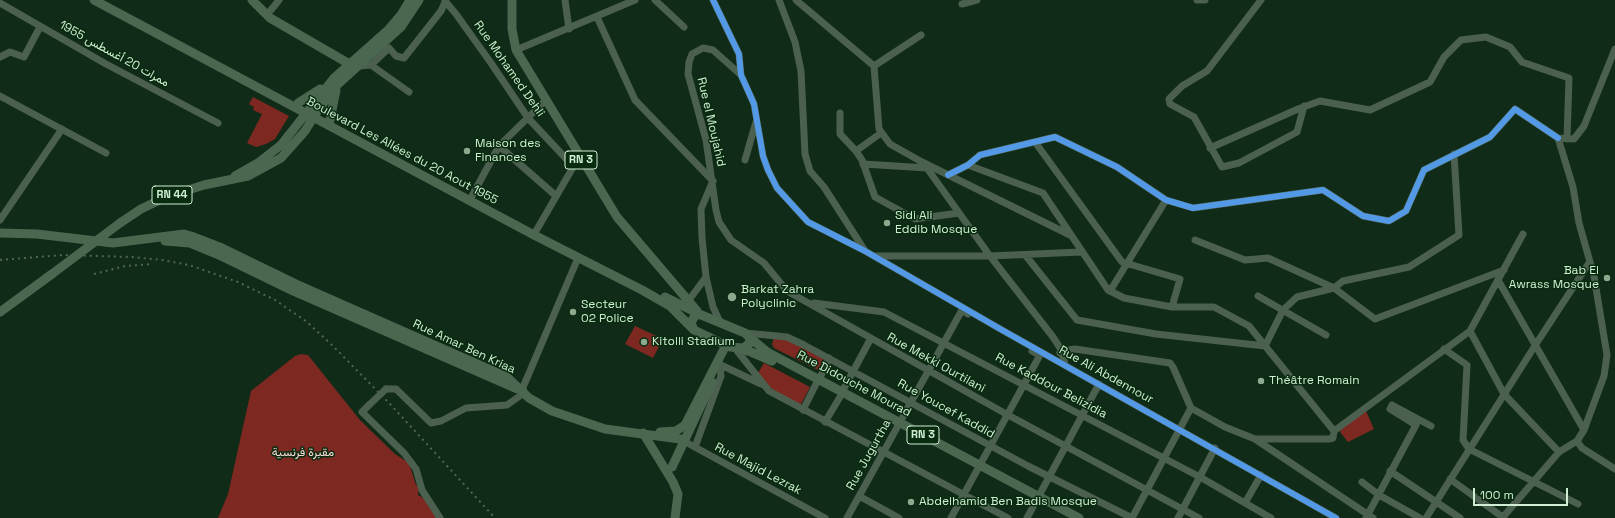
<!DOCTYPE html>
<meta charset="utf-8">
<style>
body{margin:0}
#map{position:relative;width:1615px;height:518px;overflow:hidden;background:#102b17;font-family:"Space Grotesk",sans-serif}
canvas{display:block}
.scale{position:absolute;left:1473px;top:488px;width:95px;height:18px;box-sizing:border-box;border:2px solid #d0efd2;border-top:0;padding-left:5px;font-size:12px;line-height:14px;white-space:nowrap;color:#d0efd2;-webkit-text-stroke:3px #092b10;paint-order:stroke}
</style>
<div id="map">
<canvas width="1615" height="518"></canvas>
<div class="scale">100 m</div>
</div>
<script>
const c = document.querySelector('canvas').getContext('2d');
c.lineJoin = 'round';
function paint(path, color) { c.fillStyle = color; c.fill(path, 'evenodd'); }
const poly = rows => new Path2D(rows.map(r => 'M' + r).join(''));
function strokePath(path, color, width, dash) { c.strokeStyle = color; c.lineWidth = width; c.lineCap = dash ? 'butt' : 'round'; c.setLineDash(dash || []); c.stroke(path); }
function label(font, color, halo, rows, align = 'center') {
  c.font = font + ' "Space Grotesk",Vazirmatn,sans-serif'; c.lineWidth = 3; c.setLineDash([]); c.textBaseline = 'middle'; c.strokeStyle = halo; c.fillStyle = color; for (const [text, x, y, turn = 0] of rows) {
    c.save(); c.translate(x, y); c.rotate((+turn || 0) * Math.PI / 180); c.textAlign = isNaN(turn) ? turn : align; if (halo) c.strokeText(text, 0, 0); c.fillText(text, 0, 0); c.restore();
  }
}
const green = poly([
 [253,97,289,116,275,139,266,144,256,147,247,143,262,114,253,110,254,107,249,104],
 [635,326,663,339,653,358,625,344],
 [774,338,786,339,824,358,818,370,774,348,772,344],
 [301,354,308,355,360,420,395,454,409,463,416,485,419,487,418,495,427,500,438,518,218,518,228,494,251,391,295,356],
 [764,363,810,387,800,406,770,390,758,373],
 [1366,411,1374,429,1348,442,1340,432,1341,428]
]);
const minor = poly([
 [565,0,569,29],
 [655,0,684,27],
 [713,0,739,54,741,75,754,104,763,156,768,170,777,188,808,222,865,251,1002,330,1336,518],
 [779,0,795,42,801,71,805,154,810,171,824,187,865,251],
 [796,0,874,66,879,129,890,144,922,162,1070,235],
 [1197,0,1205,0],
 [1261,0,1207,71,1182,86,1169,99,1170,104,1194,117,1222,167,1239,163,1297,132,1304,106],
 [445,1,456,14,491,63,528,118,573,166],
 [0,3,106,64,218,123],
 [962,4,977,0],
 [271,10,279,0],
 [597,17,635,100,713,181],
 [516,50,635,0],
 [0,57,10,52,24,57,40,27],
 [371,65,409,92],
 [359,66,371,65,389,48,396,56,404,58,441,11,446,0],
 [874,66,921,35],
 [741,75,713,50,703,48,692,54,689,62,688,74,706,140,716,210,719,222,731,240,764,263,787,291,1008,415,1199,518],
 [0,96,106,153],
 [840,113,840,134,856,151,862,160,875,197,915,219,959,213],
 [1035,142,1122,262,1180,279,1172,307],
 [499,146,555,195],
 [1210,148,1298,109,1320,101,1370,110,1430,82,1444,57,1461,40,1486,37,1510,47,1522,62,1569,78,1567,139],
 [856,151,881,133],
 [745,160,756,122],
 [863,164,927,168],
 [924,164,990,256,1081,252],
 [968,165,1043,193,1108,290,1124,298,1172,307,1214,307,1249,326,1334,431,1333,438,1329,439,1255,439],
 [948,175,968,165,980,155,1055,137,1117,167,1166,200,1193,208,1323,190,1363,216,1389,221,1406,211,1424,170,1490,137,1515,109,1558,138],
 [712,183,701,209,702,238,706,277,713,307,720,322],
 [472,196,499,146,546,100],
 [0,220,62,129],
 [536,231,579,157],
 [1195,240,1245,260,1268,258,1334,288,1375,319,1504,270],
 [875,256,990,256,1053,337,1062,351,1065,365],
 [1026,256,1077,320,1156,334,1265,346,1283,310,1297,297,1334,288,1343,281,1409,267,1459,235,1454,154],
 [1498,280,1584,430],
 [1110,291,1166,200],
 [1258,296,1326,335],
 [689,300,706,277],
 [814,303,884,312,1200,477,1271,518],
 [1470,331,1504,394,1559,452],
 [745,333,787,337,804,345,1028,466,1132,518],
 [734,347,769,391,1008,518],
 [1444,349,1467,365,1463,440,1469,449,1578,504],
 [1060,353,1062,351,1075,349,1170,363,1173,367,1191,408],
 [721,365,761,384],
 [819,380,829,358],
 [386,389,396,389,431,423,441,421,466,408,507,405,524,393,523,387,527,378,578,258],
 [842,392,871,338],
 [369,405,362,412,404,453,416,469,422,490,440,518],
 [803,410,816,384],
 [825,422,840,397],
 [1334,431,1470,331,1523,234],
 [680,439,825,518],
 [1577,441,1582,448,1615,469],
 [695,447,721,376,720,368],
 [1390,471,1460,518],
 [1450,479,1504,518],
 [1362,482,1379,495,1420,518],
 [859,496,899,518],
 [1245,503,1261,475],
 [1503,517,1559,452,1577,441,1584,430,1604,376,1607,355,1594,276,1579,223,1573,187,1558,138,1574,139,1584,126,1615,49],
 [847,518,962,310,968,314],
 [951,518,1040,355,1032,351],
 [1027,518,1099,384],
 [1132,518,1191,408,1225,427,1255,439,1373,518],
 [1178,518,1215,448],
 [1366,518,1416,425,1390,409,1392,405,1431,426],
 [1426,518,1536,344,1589,263]
]);
const major = poly([
 [94,0,534,235,642,290,670,306,694,330],
 [252,0,270,18,353,66],
 [512,0,512,29,516,50,617,217,697,311],
 [298,103,320,89],
 [330,120,336,90],
 [235,176,258,163,281,145,334,78,389,29,401,15,410,0],
 [120,223,141,209,166,197,204,185,248,176,281,158,305,131,316,113,336,86,401,27,419,0],
 [0,233,37,234,113,243,184,234,191,236,222,248,296,284,507,377,529,398,552,411,605,429,680,439],
 [165,241,190,243,219,255,293,291,517,389],
 [665,297,699,314],
 [0,312,52,274],
 [699,314,745,333,750,338,749,344,743,348,730,347,694,330,691,323,694,317,699,314],
 [747,335,767,352,1079,518],
 [736,348,751,352,772,361],
 [660,432,676,431,685,425,726,345],
 [643,433,673,482,678,494,675,518]
]);
const rail = poly([
 [0,260,62,255,132,257,162,260,189,265,238,282,275,300,307,322,333,346,391,405,495,518],
 [94,274,125,266,153,264]
]);
const minorBridge = poly([
 [369,405,386,389]
]);
const majorBridge = poly([
 [52,274,120,223],
 [672,467,712,382]
]);
const cycleway = poly([
 [713,0,739,54,741,75,754,104,763,156,768,170,777,188,808,222,865,251,1002,330,1336,518],
 [948,175,968,165,980,155,1055,137,1117,167,1166,200,1193,208,1323,190,1363,216,1389,221,1406,211,1424,170,1490,137,1515,109,1558,138]
]);
const markers = [
 [467,151,4,"#8daa91"],
 [887,223,4,"#8daa91"],
 [1607,278,4,"#8daa91"],
 [732,297,5,"#8daa91"],
 [573,312,4,"#8daa91"],
 [644,342,4,"#8daa91"],
 [1261,381,4,"#8daa91"],
 [911,502,4,"#8daa91"]
];
const shields = [
 [581,160,32],
 [172,195,40],
 [923,435,32]
];
const shieldNames = [
 ["RN 3",581,160],
 ["RN 44",172,195],
 ["RN 3",923,435]
];
const streetNames = [
 ["ممرات 20 أغسطس 1955",114,54,29],
 ["Rue Mohamed Dehli",509,69,55],
 ["Rue el Moujahid",711,122,77],
 ["Boulevard Les Allées du 20 Aout 1955",402,151,28],
 ["Rue Amar Ben Kriaa",464,347,25],
 ["Rue Mekki Ourtilani",936,363,29],
 ["Rue Ali Abdennour",1106,375,29],
 ["Rue Didouche Mourad",854,384,28],
 ["Rue Kaddour Belizidia",1051,386,28],
 ["Rue Youcef Kaddid",946,409,29],
 ["Rue Jugurtha",869,455,-61],
 ["Rue Majid Lezrak",758,469,28]
];
const poiNames = [
 ["Maison des",475,144],
 ["Finances",475,158],
 ["Sidi Ali",895,216],
 ["Eddib Mosque",895,230],
 ["Bab El",1599,271,"right"],
 ["Awrass Mosque",1599,285,"right"],
 ["Barkat Zahra",741,290],
 ["Polyclinic",741,304],
 ["Secteur",581,305],
 ["02 Police",581,319],
 ["Kitolli Stadium",652,342],
 ["Théâtre Romain",1269,381],
 ["Abdelhamid Ben Badis Mosque",919,502]
];
const parkNames = [
 ["مقبرة فرنسية",303,453]
];
paint(green, '#7d2821');
strokePath(minor, '#4b604e', 7);
strokePath(major, '#4b6750', 9);
strokePath(rail, '#516655', 2, [2, 4]);
strokePath(minorBridge, '#4b604e', 7);
strokePath(majorBridge, '#4b6750', 9);
strokePath(cycleway, '#5399e6', 6);
for (const [x, y, r, color] of markers) { const dot = new Path2D(); dot.arc(x, y, r, 0, 2 * Math.PI); c.fillStyle = color; c.fill(dot); strokePath(dot, '#092b10', 1.5); }
for (const [x, y, w] of shields) { const box = new Path2D(); box.roundRect(x - w / 2, y - 9, w, 18, 3); c.fillStyle = '#092b10'; c.fill(box); strokePath(box, '#d0efd2', 1); }
label('bold 11px', '#d0efd2', null, shieldNames);
label('12px', '#d0efd2', '#092b10', streetNames);
label('12px', '#d0efd2', '#092b10', poiNames, 'left');
label('12px', '#fadad5', '#092b10', parkNames);
</script>
